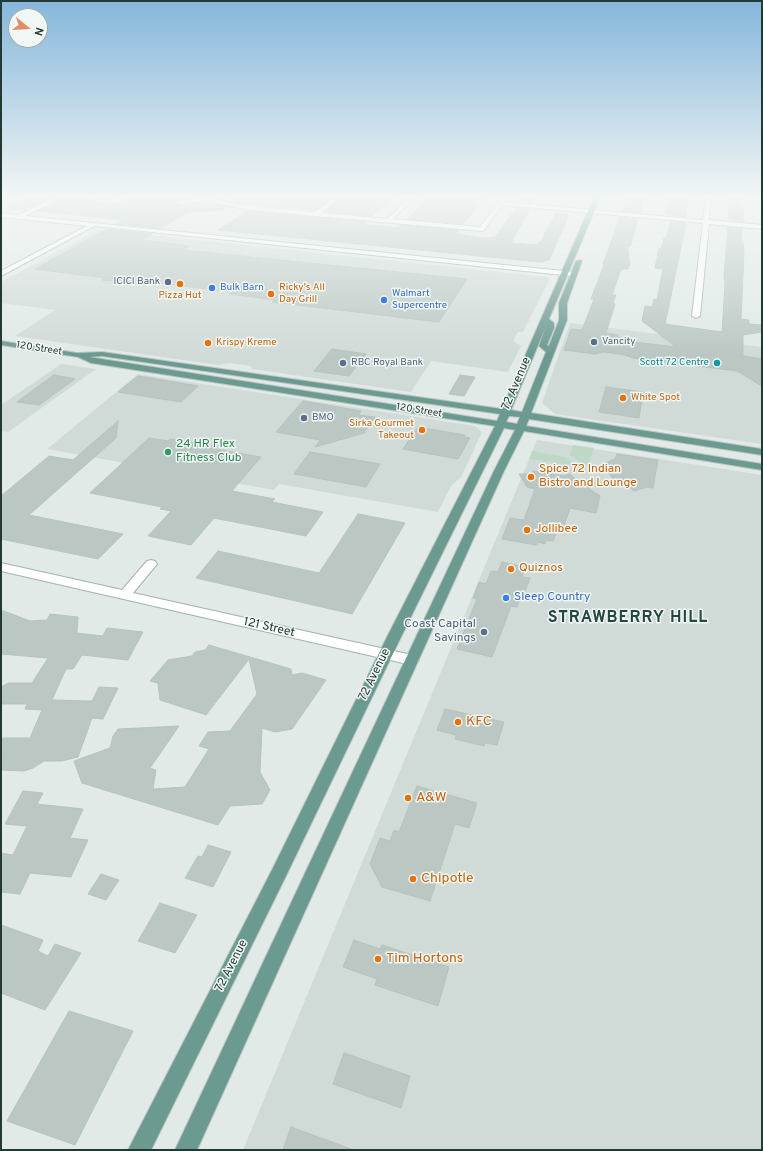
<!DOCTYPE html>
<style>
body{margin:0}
#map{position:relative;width:763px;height:1151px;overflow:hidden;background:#e1eae7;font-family:Overpass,sans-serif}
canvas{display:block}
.frame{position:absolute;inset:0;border:2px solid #243934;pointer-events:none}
.north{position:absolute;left:8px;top:8px;width:40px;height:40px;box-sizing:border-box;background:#f1f7f5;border:1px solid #9faba8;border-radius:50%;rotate:108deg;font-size:11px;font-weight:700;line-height:16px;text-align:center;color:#243934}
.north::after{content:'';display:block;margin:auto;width:14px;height:18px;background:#e18d68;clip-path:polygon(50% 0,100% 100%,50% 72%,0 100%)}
</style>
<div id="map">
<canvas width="763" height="1151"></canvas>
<div class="frame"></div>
<div class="north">N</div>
</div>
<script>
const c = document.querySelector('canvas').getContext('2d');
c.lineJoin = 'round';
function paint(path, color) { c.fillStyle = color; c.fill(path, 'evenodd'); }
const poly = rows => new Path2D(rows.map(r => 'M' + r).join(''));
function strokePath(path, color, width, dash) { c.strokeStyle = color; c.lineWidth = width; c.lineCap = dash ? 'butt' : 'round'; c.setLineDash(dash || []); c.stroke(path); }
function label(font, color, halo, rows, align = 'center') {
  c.font = font + ' Overpass,sans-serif'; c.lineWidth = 3; c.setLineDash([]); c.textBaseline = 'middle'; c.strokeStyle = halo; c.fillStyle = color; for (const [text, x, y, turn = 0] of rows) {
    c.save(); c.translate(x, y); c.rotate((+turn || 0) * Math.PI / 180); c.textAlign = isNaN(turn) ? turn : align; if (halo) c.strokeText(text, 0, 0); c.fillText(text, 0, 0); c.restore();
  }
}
const built = poly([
 [104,230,546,277,550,279,523,332,518,332,513,341,521,346,508,372,431,361,411,392,252,369,251,366,230,363,218,365,15,336,55,310,1,303,1,282,96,231],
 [570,323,762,347,762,444,555,414,542,403],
 [61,364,96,369,8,432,1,431,1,405],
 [138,374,475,426,482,432,461,477,451,486,438,512,279,484,274,490,47,449],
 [537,440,762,475,762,1150,243,1150]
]);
const green = poly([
 [573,445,594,448,588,466,586,466,570,455],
 [532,451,565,457,577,466,529,459]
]);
const building = poly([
 [35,195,53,197,25,210,6,208,35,195],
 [161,195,187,199,175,201,178,205,208,202,225,206,225,210,188,212,161,228,116,224,123,220,38,211,64,198,112,203,122,202,134,196,154,198,161,195],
 [228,195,336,195,315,210,238,203,228,195],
 [344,195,396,195,372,216,325,212,344,195],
 [432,195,487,195,463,224,407,219,432,195],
 [526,195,536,195,532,203,520,202,526,195],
 [629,195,645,195,640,213,622,211,629,195],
 [730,195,741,195,741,203,743,204,744,211,743,222,728,219,730,195],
 [669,198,688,199,686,217,665,214,669,198],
 [516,208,529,209,529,211,511,243,537,245,538,243,540,243,556,213,569,215,549,260,545,260,544,262,529,261,218,230,247,211,366,222,363,224,398,228,401,225,458,230,455,234,484,238,495,237,516,208],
 [620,217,638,219,630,247,627,246,630,264,628,269,621,269,612,295,616,295,613,303,615,304,606,333,618,335,617,340,676,347,642,321,645,306,652,307,654,299,657,300,663,269,655,268,659,248,661,249,664,238,666,238,671,222,685,223,686,224,665,324,722,332,725,284,724,275,728,227,742,229,741,241,743,241,744,252,741,319,749,320,749,324,762,325,762,332,743,335,743,356,762,359,762,386,737,371,633,358,625,355,604,352,595,354,564,350,571,329,582,330,594,299,591,299,604,265,603,264,620,217],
 [107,229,152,234,141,240,189,246,183,250,467,279,439,322,272,302,275,300,230,294,233,292,141,281,138,284,102,280,105,278,35,269,107,229],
 [332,349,366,354,349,376,314,371,332,349],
 [54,375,75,379,39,405,17,402,54,375],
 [460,375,475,377,464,396,449,394,460,375],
 [138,376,198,386,181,402,118,392,138,376],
 [606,387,643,392,639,418,599,412,606,387],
 [303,401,361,411,358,415,375,417,364,433,315,447,320,440,276,432,303,401],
 [118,421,116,438,29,515,123,534,98,559,1,539,1,496,49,456,73,460,118,421],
 [418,427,465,435,464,437,470,438,458,459,403,449,418,427],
 [149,438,168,441,170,439,199,444,197,446,261,457,232,491,275,499,272,502,323,512,306,536,214,518,191,545,148,536,171,511,160,509,162,507,90,493,149,438],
 [310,452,380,464,366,487,294,474,310,452],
 [617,454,658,460,653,488,647,487,634,491,620,480,613,479,603,464,615,459,617,454],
 [533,471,564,476,570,474,580,484,583,484,600,496,596,513,570,508,562,532,557,531,553,541,546,540,545,544,538,542,536,545,502,539,510,518,524,520,535,489,527,487,519,474,532,474,533,471],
 [358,514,405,523,352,614,196,578,218,551,319,573,358,514],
 [502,562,525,567,522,577,530,578,522,599,520,599,517,607,511,606,492,657,457,649,477,599,473,598,479,582,486,584,491,571,498,572,502,562],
 [1,610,30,621,47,620,50,614,78,617,77,633,103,636,107,628,143,632,128,660,82,655,73,669,66,669,52,700,92,701,99,687,118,688,103,719,92,718,78,757,62,761,44,761,33,768,24,771,2,770,1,738,30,738,42,710,25,709,27,704,1,704,1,687,8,683,32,683,48,658,1,654,1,610],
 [209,645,291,669,292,675,302,673,326,680,292,729,275,732,262,728,260,772,270,790,262,804,230,806,218,825,82,783,74,761,110,748,113,736,118,729,179,726,150,768,156,770,153,789,185,787,209,749,199,746,208,732,230,731,257,694,249,659,206,715,160,700,158,683,150,681,168,660,192,656,195,652,205,650,209,645],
 [445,709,504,722,497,745,485,743,484,746,455,739,456,735,437,730,445,709],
 [417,786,477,803,469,828,455,824,430,901,382,887,370,864,380,838,390,841,394,830,399,832,417,786],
 [23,791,43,793,37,804,83,809,70,838,88,840,71,877,30,873,20,894,1,892,1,853,13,855,27,826,5,824,23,791],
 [208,845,231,852,213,887,185,878,198,856,202,857,208,845],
 [101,874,119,880,106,900,88,894,101,874],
 [160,903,197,915,175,953,138,941,160,903],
 [1,925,43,940,38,951,48,956,55,944,81,953,45,1010,1,993,1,925],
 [354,940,380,949,382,945,449,967,438,1006,375,985,377,979,343,967,354,940],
 [69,1011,133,1031,75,1145,7,1121,69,1011],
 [344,1053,410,1076,401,1108,333,1084,344,1053],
 [291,1127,351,1149,350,1150,283,1150,291,1127]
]);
const minor = poly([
 [61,195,67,195,25,216,573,272,576,274,573,276,94,226,1,276,1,271,87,226,1,217,1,213,18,215,61,195],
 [82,195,110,195,113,197,110,199,84,197,82,195],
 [206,195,211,195,225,202,249,206,315,212,338,195,343,195,321,213,387,219,412,195,417,195,393,219,480,227,504,195,509,195,504,202,703,220,706,195,711,195,709,220,762,225,762,229,709,224,700,316,696,318,692,316,703,223,502,205,484,230,482,231,249,210,221,204,211,200,179,204,176,202,207,197,206,195],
 [151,560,155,561,157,564,133,593,412,655,417,657,419,660,417,663,412,665,1,571,1,563,122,590,147,561,151,560]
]);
const major = poly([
 [595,195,601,195,549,319,554,323,554,328,547,345,549,346,559,320,559,303,576,261,581,260,582,261,567,303,567,320,531,413,762,449,762,455,529,419,526,426,762,464,762,470,524,431,504,471,197,1150,175,1150,494,471,515,430,504,428,401,637,284,880,151,1150,128,1150,272,870,387,637,495,426,91,363,78,357,1,345,1,341,77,353,102,352,502,409,595,195],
 [546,326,539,346,546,352,522,412,511,410,546,326],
 [102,356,500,414,497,421,89,357,102,356],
 [509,416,520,417,517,424,506,422,509,416]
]);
const markers = [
 [168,282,4,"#5c6f8a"],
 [180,284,4,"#e8710a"],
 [212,288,4,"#3f7fe0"],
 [271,294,4,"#e8710a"],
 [384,300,4,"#3f7fe0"],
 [594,342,4,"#5c6f8a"],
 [208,343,4,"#e8710a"],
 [343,363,4,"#5c6f8a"],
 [717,363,4,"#0f9aa8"],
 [623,398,4,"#e8710a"],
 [304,418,4,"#5c6f8a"],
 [422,430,4,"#e8710a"],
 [168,452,4,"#2e9e5b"],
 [531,477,4,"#e8710a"],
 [527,530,4,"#e8710a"],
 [511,569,4,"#e8710a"],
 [506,598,4,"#3f7fe0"],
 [484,632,4,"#5c6f8a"],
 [458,722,4,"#e8710a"],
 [408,798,4,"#e8710a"],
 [413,879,4,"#e8710a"],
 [378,959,4,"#e8710a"]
];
const farServicenames = [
 ["ICICI Bank",160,282,"right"],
 ["Vancity",602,342],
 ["RBC Royal Bank",351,363],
 ["BMO",312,418]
];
const farShopnames = [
 ["Bulk Barn",220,288],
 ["Walmart",392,294],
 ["Supercentre",392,306]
];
const farFoodnames = [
 ["Ricky's All",279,288],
 ["Day Grill",279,300],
 ["Pizza Hut",180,296,"center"],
 ["Krispy Kreme",216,343],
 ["White Spot",631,398],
 ["Sirka Gourmet",414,424,"right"],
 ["Takeout",414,436,"right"]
];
const farStreetnames = [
 ["120 Street",39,349,9],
 ["120 Street",419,411,9]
];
const farCulturenames = [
 ["Scott 72 Centre",709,363]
];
const streetNames = [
 ["72 Avenue",517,384,-67],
 ["121 Street",269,628,13],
 ["72 Avenue",375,675,-64],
 ["72 Avenue",232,966,-63]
];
const leisureNames = [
 ["24 HR Flex",176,445],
 ["Fitness Club",176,459]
];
const foodNames = [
 ["Spice 72 Indian",539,470],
 ["Bistro and Lounge",539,484],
 ["Jollibee",535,530],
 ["Quiznos",519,569]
];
const shopNames = [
 ["Sleep Country",514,598]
];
const serviceNames = [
 ["Coast Capital",476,625],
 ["Savings",476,639]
];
const nearFoodnames = [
 ["KFC",466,722],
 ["A&W",416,798],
 ["Chipotle",421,879],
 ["Tim Hortons",386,959]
];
const districtNames = [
 ["STRAWBERRY HILL",628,619]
];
paint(built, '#d0dad6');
paint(green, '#bdd9c6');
paint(building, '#bac7c3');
strokePath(building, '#b5c3be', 1);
strokePath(minor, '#a5b1ae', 2);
strokePath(major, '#bdc4c2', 2);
paint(minor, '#fff');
paint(major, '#6b9a91');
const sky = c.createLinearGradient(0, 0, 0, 356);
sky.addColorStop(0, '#85b7dc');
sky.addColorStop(0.55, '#f2f6f4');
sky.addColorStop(1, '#f2f6f400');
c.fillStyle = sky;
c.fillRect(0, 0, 763, 356);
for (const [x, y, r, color] of markers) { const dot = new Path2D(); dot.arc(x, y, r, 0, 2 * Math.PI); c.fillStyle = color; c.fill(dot); strokePath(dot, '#f1f7f5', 1.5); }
label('10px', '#4e5e75', '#f1f7f5', farServicenames, 'left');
label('10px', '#366cbe', '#f1f7f5', farShopnames, 'left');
label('10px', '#c56008', '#f1f7f5', farFoodnames, 'left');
label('10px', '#243934', '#f1f7f5', farStreetnames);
label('10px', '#0d838f', '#f1f7f5', farCulturenames, 'right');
label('12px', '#243934', '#f1f7f5', streetNames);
label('12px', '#27864d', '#f1f7f5', leisureNames, 'left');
label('12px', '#c56008', '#f1f7f5', foodNames, 'left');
label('12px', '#366cbe', '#f1f7f5', shopNames, 'left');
label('12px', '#4e5e75', '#f1f7f5', serviceNames, 'right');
label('14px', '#c56008', '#f1f7f5', nearFoodnames, 'left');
c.letterSpacing = '1px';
label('bold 16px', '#224841', '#f1f7f5', districtNames);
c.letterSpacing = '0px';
</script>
